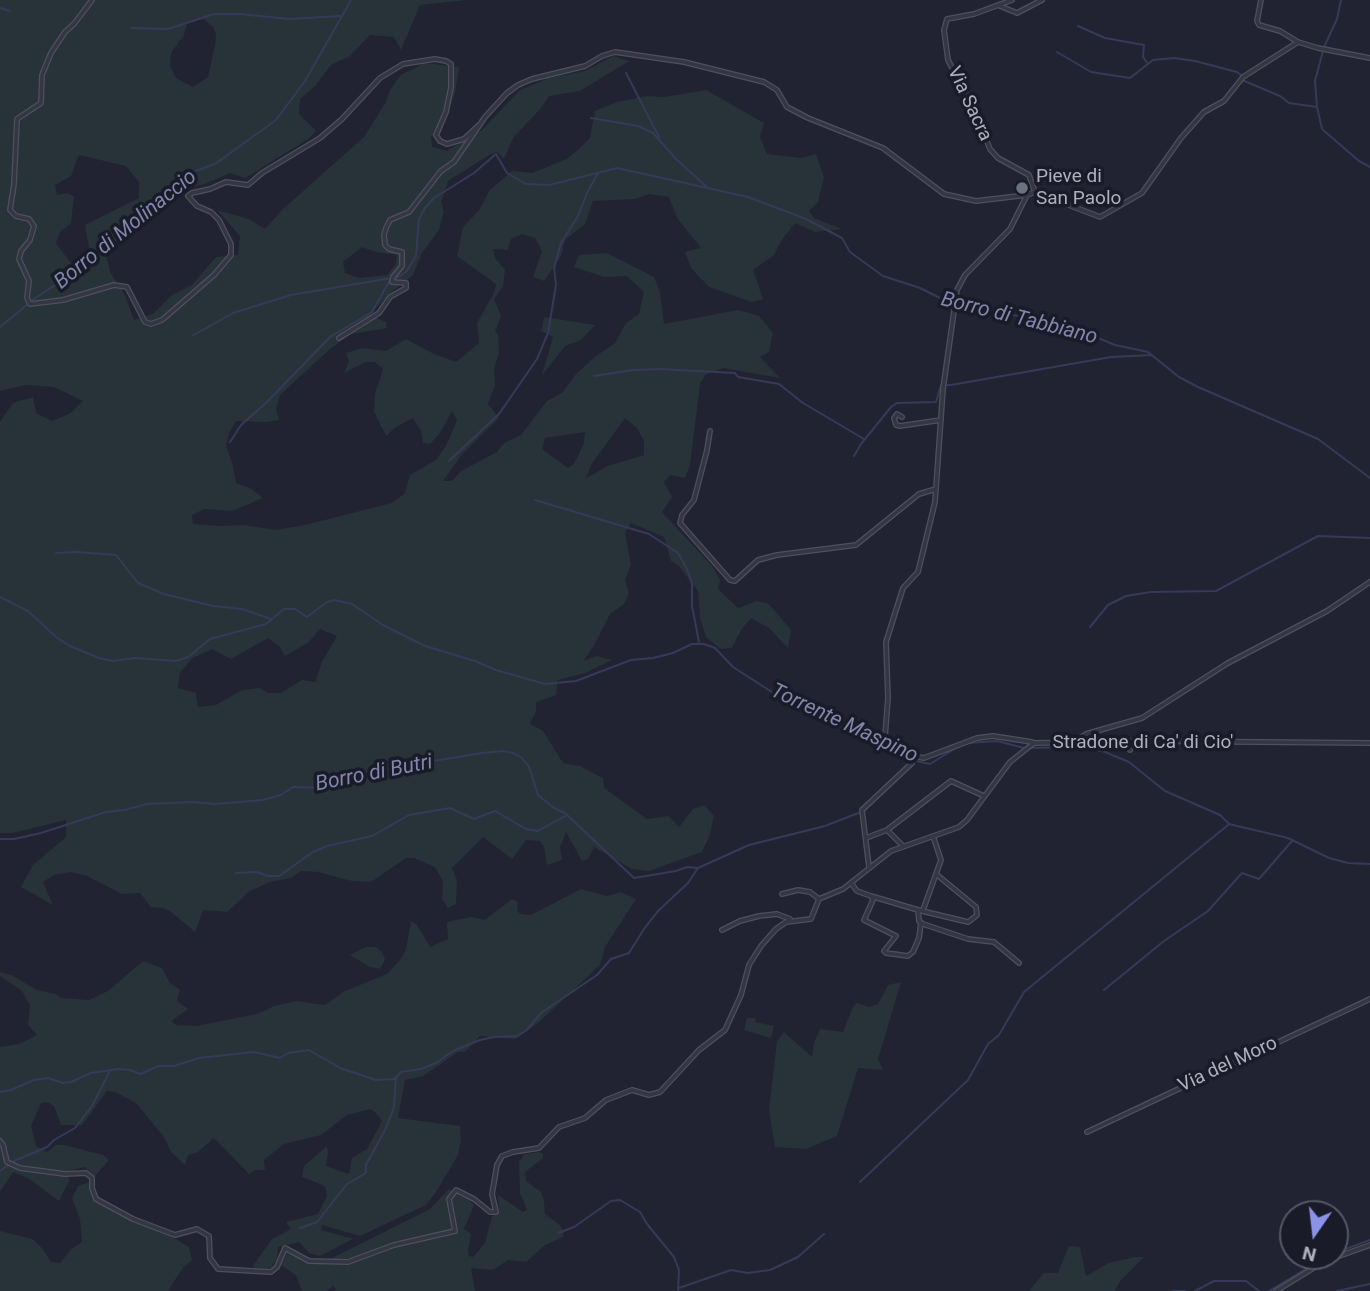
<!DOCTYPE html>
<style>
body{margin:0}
#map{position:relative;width:1370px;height:1291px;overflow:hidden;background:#212332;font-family:Roboto,sans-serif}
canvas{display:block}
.north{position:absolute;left:1279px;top:1200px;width:70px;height:70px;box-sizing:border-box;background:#1a1b28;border:2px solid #555765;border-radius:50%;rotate:194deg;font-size:19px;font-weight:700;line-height:28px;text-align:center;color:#aeb0c0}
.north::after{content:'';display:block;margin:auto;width:24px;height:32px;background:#8a92e9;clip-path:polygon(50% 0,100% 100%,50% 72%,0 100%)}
</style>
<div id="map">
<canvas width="1370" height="1291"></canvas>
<div class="north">N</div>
</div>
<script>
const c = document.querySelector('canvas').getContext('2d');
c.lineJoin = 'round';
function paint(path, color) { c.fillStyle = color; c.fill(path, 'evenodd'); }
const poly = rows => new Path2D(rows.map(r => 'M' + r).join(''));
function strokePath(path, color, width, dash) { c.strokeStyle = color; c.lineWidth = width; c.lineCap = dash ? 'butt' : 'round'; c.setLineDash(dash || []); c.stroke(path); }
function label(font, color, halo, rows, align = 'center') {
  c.font = font + ' Roboto,sans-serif'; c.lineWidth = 7; c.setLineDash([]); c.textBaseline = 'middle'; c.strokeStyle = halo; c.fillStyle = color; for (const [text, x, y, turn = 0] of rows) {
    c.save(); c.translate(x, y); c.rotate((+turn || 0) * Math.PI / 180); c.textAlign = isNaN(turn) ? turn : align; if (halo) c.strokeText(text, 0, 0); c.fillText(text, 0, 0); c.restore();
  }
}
const green = poly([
 [0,0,466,0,420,5,401,50,394,37,370,35,350,56,331,65,316,85,300,99,299,114,316,131,308,139,245,178,230,173,205,184,171,192,147,212,106,253,110,272,125,295,134,320,153,314,172,295,192,285,216,257,238,255,240,236,217,210,249,219,265,229,283,209,364,137,386,102,390,90,401,75,424,63,459,67,455,93,441,133,431,136,432,147,447,151,482,130,520,90,549,78,585,71,613,56,629,61,580,91,549,96,541,108,513,138,504,159,497,152,491,154,448,181,441,202,444,211,439,230,422,253,413,275,388,295,370,315,386,322,387,328,351,334,330,349,280,395,276,408,279,420,267,422,236,421,229,433,226,446,232,462,236,483,250,488,263,498,232,511,204,509,192,515,193,524,220,526,244,525,275,530,305,525,392,503,405,493,410,475,436,460,447,444,457,420,452,411,440,433,430,444,423,443,421,431,413,418,396,427,386,436,374,412,375,394,383,369,375,362,366,362,344,373,349,361,346,353,362,348,386,351,406,339,432,353,456,362,479,343,477,323,494,293,496,284,457,256,463,227,479,210,490,190,512,171,532,173,567,159,579,149,590,138,595,111,617,102,647,96,665,97,706,90,764,123,760,137,767,154,801,158,816,154,824,177,818,202,809,211,814,218,842,229,815,232,795,223,781,241,774,255,753,270,763,299,752,302,709,287,691,268,685,252,701,248,677,218,669,197,649,194,635,199,593,201,585,224,565,240,561,256,544,281,533,277,542,251,535,238,522,234,511,239,508,250,493,249,495,258,505,270,503,286,494,299,501,316,495,331,498,335,499,353,494,369,495,385,488,404,499,418,463,453,443,481,452,481,461,471,497,452,504,443,521,435,547,401,562,393,576,374,596,356,615,343,626,323,639,314,644,292,627,276,604,277,574,267,579,255,607,253,654,277,660,292,664,324,738,310,759,316,773,333,769,352,760,357,780,378,723,368,705,375,700,384,690,465,685,478,670,475,664,482,672,497,662,512,712,566,720,580,718,589,738,608,757,601,769,604,791,630,788,648,769,628,751,618,741,630,732,648,721,649,706,637,700,618,698,591,679,566,671,561,664,537,631,523,625,532,631,565,625,580,629,593,624,604,610,614,595,644,583,661,597,656,612,660,585,673,558,680,556,695,536,702,536,711,530,724,543,731,563,763,580,766,603,778,604,788,647,819,668,816,679,827,693,809,704,805,714,816,709,837,702,852,649,871,632,869,594,847,588,859,582,861,566,832,560,847,562,860,547,865,544,847,540,841,526,840,512,859,483,837,452,868,457,880,456,904,448,908,442,899,443,881,435,867,414,858,406,858,371,882,352,881,318,872,301,871,291,878,270,882,250,891,227,912,203,910,195,932,170,911,163,908,151,907,140,893,122,894,87,876,71,872,54,875,43,882,53,905,21,887,33,865,66,837,66,820,13,833,0,833,0,422,13,403,33,397,36,413,52,421,71,413,83,401,54,387,26,385,0,391],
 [201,17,213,27,216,34,215,45,208,77,193,87,176,78,170,66,171,53,184,35,187,24],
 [79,155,126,166,139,182,139,198,85,225,90,254,81,262,70,262,56,243,60,232,71,223,74,196,67,193,57,195,55,185,71,176],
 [362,247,376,252,397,255,396,264,387,275,359,278,345,273,343,262],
 [625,418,637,428,644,441,644,455,608,466,586,478,591,465],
 [585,432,584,443,574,464,568,468,542,449,545,438],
 [320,629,337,636,322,662,315,682,302,680,281,693,268,693,259,688,242,690,216,705,198,707,196,693,178,688,180,672,193,658,212,649,231,659,268,638,279,646,285,656,309,642],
 [544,317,595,325,581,340,565,346,542,375,553,337,541,331],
 [581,889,607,896,621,892,636,899,605,947,600,965,538,1023,516,1039,480,1036,465,1052,458,1052,423,1076,405,1080,398,1118,460,1126,461,1140,458,1155,436,1192,426,1205,360,1236,322,1225,321,1230,353,1239,320,1256,309,1253,299,1242,278,1247,277,1259,271,1267,266,1269,252,1267,272,1239,291,1229,286,1222,318,1214,327,1196,325,1186,302,1177,304,1166,327,1146,328,1153,326,1166,349,1174,352,1158,367,1149,382,1121,375,1112,370,1109,347,1115,321,1135,284,1144,264,1160,265,1170,255,1170,249,1174,214,1138,198,1152,188,1155,185,1165,171,1152,164,1137,136,1103,115,1092,107,1091,82,1125,61,1125,54,1106,47,1102,41,1103,31,1126,36,1146,47,1152,56,1145,64,1145,103,1155,109,1160,97,1174,95,1177,85,1167,68,1171,69,1181,59,1201,28,1178,13,1172,0,1192,0,1047,19,1044,37,1035,28,1025,30,1005,22,991,0,976,0,972,11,975,37,990,56,994,61,998,89,1000,108,991,143,961,162,968,170,983,180,990,177,1001,188,1009,171,1021,176,1025,196,1026,257,1014,274,1006,296,1001,325,1005,345,991,387,974,400,960,406,950,411,921,417,925,430,947,448,939,447,923,450,921,471,917,485,920,512,899,518,902,517,911,521,914,531,915],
 [366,947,376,947,382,952,385,959,380,969,368,966,350,955],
 [901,982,878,1059,883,1070,858,1068,837,1136,806,1149,775,1147,769,1110,777,1041,784,1032,812,1057,814,1043,820,1029,843,1032,853,1007,857,1003,869,1007,878,1004,888,985],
 [747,1018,756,1018,755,1022,774,1026,771,1038,744,1030],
 [539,1152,543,1154,543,1158,525,1172,526,1181,541,1192,544,1200,545,1214,560,1225,564,1232,563,1237,545,1245,526,1262,508,1260,493,1270,471,1268,475,1291,335,1291,336,1289,333,1286,327,1291,302,1291,296,1275,281,1265,287,1253,307,1263,320,1264,430,1209,449,1189,458,1195,468,1199,474,1205,464,1229,471,1234,468,1251,469,1256,473,1257,485,1243,492,1216,499,1213,498,1195,523,1212,527,1210,520,1193,519,1161,525,1154],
 [90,1182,96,1189,96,1193,105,1203,130,1219,165,1233,189,1247,192,1260,182,1269,168,1291,0,1291,0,1231,32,1239,42,1248,51,1262,60,1263,71,1249,82,1242,80,1219,72,1198,78,1186],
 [1069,1246,1080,1247,1086,1276,1109,1263,1135,1257,1144,1257,1120,1281,1115,1291,1029,1291,1044,1273,1058,1273]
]);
const stream = poly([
 [1341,0,1337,19,1324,47,1315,81,1317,107,1322,129,1359,161,1370,167],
 [0,8,10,11],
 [1078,26,1105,38,1144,45,1143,57,1148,64],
 [131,28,168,29,214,14,240,14,289,19,340,16],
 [1057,52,1091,72,1130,78,1153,60,1174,58,1195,61,1237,72,1242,76,1242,80,1280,96,1289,103,1317,107],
 [626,73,659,137],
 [591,118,638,126,653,133,676,159,708,188],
 [0,327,34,299,82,267,144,216,162,196,190,173,215,164,276,120,305,81,351,0],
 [192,336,233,313,291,295,398,277,406,272,416,256,419,219,425,208,434,198,474,173,496,154,507,173,526,184,549,185,617,168,748,197,806,219,842,238,850,252,883,276,920,288,952,304,1035,319,1078,334,1091,335,1115,345,1148,352,1179,377,1198,387,1318,439,1370,478],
 [594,376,633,370,660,369,735,373,738,377,779,384,803,403,864,439],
 [230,442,241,425,266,403,330,337,372,312,390,280],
 [854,456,861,444,891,407,897,403,936,402,941,385,951,385,1111,357,1152,355],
 [449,461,499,414,537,359,548,333,556,285,554,268,561,243,578,216,587,193,598,173],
 [535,500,649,534,678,553,687,569,692,584,692,606,699,642],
 [56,553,76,552,116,555,138,583,164,594,213,606,242,609,271,619],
 [0,597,28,611,56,637,70,646,99,658,113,661,135,658,176,661,188,657,210,639,266,624,284,609,295,609,307,617,327,602,335,600,352,604,383,625,425,646,475,661,496,670,545,684,576,681,631,660,653,658,673,653,692,644,704,644,715,648,733,667,778,696,836,725,916,761,930,764,956,748],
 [1090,627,1108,605,1126,596,1151,592,1216,591,1318,536,1370,538],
 [968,743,997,741,1024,748,1085,747,1105,752,1129,762,1165,791,1220,815,1229,824,1288,838,1329,858,1348,863,1370,864],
 [0,839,14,839,41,833,106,812,125,810,147,804,193,802,215,804,263,800,281,795,293,787,324,788,367,772,482,753,503,751,513,753,522,758,529,767,538,795,554,808,565,813,634,878,676,871,687,867,697,868],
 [236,873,257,872,268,876,279,876,313,852,327,846,372,836,409,815,450,808,474,819,495,811,526,829,538,831,565,816],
 [1104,990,1164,941,1208,911,1242,873,1259,879,1292,841],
 [0,1092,11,1090,34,1080,48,1078,63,1083,71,1082,91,1073,118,1069,130,1070,141,1074,158,1066,174,1066,199,1058,254,1052,280,1058,288,1053,309,1050,340,1068,376,1080,394,1079,401,1072,421,1069,436,1063,453,1051,480,1040,494,1037,517,1036,527,1030,541,1013,597,975,611,959,629,953,644,929,658,911,688,883,698,868,749,845,825,826,861,812],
 [0,1171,14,1161,47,1147,54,1140,75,1128,92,1106,110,1071],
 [860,1182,968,1080,988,1044,999,1035,1024,992,1228,825],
 [300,1228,317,1222,347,1184,366,1173,366,1165,386,1128,394,1107,396,1077],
 [558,1233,574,1227,611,1201,620,1200,640,1212,647,1224,674,1257,679,1270,678,1291],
 [1335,1253,1370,1240],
 [679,1288,731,1270,748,1273,770,1270,798,1257,824,1234],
 [1172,1291,1185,1291],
 [1195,1291,1214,1281,1246,1281,1259,1291],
 [1269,1291,1327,1256],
 [1337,1291,1370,1284]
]);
const minor = poly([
 [92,0,74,24,65,32,51,53,42,75,41,103,17,119,14,184,10,210,16,216,29,219,34,226,30,240,21,251,19,259,29,281,27,298,30,304,63,300,114,285,127,287,145,322,151,324,162,320,214,275,231,255,231,244,219,220,211,212,197,206,188,196,192,193,210,189,226,182,248,185,262,173,320,138,342,119,380,78,403,64,435,59,446,61,451,64,451,87,446,112,436,135,440,141,447,144,464,139,479,125],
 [1012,0,974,14,947,19,944,30,948,60,974,109,990,149,998,158,1029,175,1035,192],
 [1261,0,1257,21,1259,25,1280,31,1298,42,1318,48,1370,58],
 [1000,6,1017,13,1042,0],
 [1035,192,1100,217,1142,193,1181,138,1204,112,1224,101,1243,77,1298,42],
 [1027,195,1010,229,965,275,957,290,943,389,935,502,918,572,903,588,886,642,888,698,885,737,886,743,913,756,924,758,977,738,993,736,1032,742],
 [339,338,379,313,390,297,406,288,406,283,392,282,393,277,402,266,402,252,389,249,385,245,384,235,386,228,390,220,409,212,441,171,454,162,485,117,507,93,518,85,532,79,585,66,602,56,615,52,684,62,764,82,777,90,787,107,808,118,883,148,944,194,976,201,1027,195,1035,192],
 [902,417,897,414,894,418,896,425,900,426,941,420],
 [710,431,707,450,694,500,682,515,680,523,730,580,735,581,758,560,777,555,856,545,919,494,936,489],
 [1075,741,1086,734,1142,718,1228,663,1327,611,1370,582],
 [1130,750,1130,741],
 [887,830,902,845],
 [866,838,887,830,951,781,984,796],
 [869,867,862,810,912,763,913,756],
 [851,883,857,891,871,896,873,900,864,920,896,936,884,951,886,953,908,956,913,952,919,938,921,923],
 [782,894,798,890,810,892,819,899],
 [871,896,918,910,968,922,971,920,977,915,976,907,936,874],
 [918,910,919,921,923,924,968,939,994,942,1019,963],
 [923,910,941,860,933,836],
 [722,930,740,921,759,916,777,914,790,919],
 [1087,1132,1370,999],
 [0,1141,3,1145,7,1162,20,1168,65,1174,86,1173,92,1178,92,1188,96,1199,133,1219,175,1235,197,1229,209,1236,210,1258,218,1269,271,1272,277,1267,285,1248,309,1261,348,1262,394,1245,455,1231,449,1199,456,1190,474,1199,490,1212,496,1212,492,1194,497,1165,502,1156,513,1152,539,1148,559,1127,585,1118,606,1100,632,1090,649,1095,660,1092,699,1050,725,1030,741,995,749,965,761,946,776,929,786,922,811,919,819,899,843,889,891,851,959,827,967,820,1010,762,1034,743,1145,741,1370,743],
 [1276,1291,1325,1261,1370,1245]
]);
const markers = [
 [1022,188,7,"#6b7280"]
];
const streetNames = [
 ["Via Sacra",969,104,65],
 ["Stradone di Ca' di Cio'",1143,743],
 ["Via del Moro",1228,1065,-25]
];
const poiNames = [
 ["Pieve di",1036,177],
 ["San Paolo",1036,199]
];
const waterNames = [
 ["Borro di Molinaccio",126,230,-39],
 ["Borro di Tabbiano",1019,319,14],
 ["Torrente Maspino",844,724,25],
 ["Borro di Butri",374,774,-11]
];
paint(green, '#273338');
strokePath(stream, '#363a58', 2);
strokePath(minor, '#4f505e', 6);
strokePath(minor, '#343643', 3.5);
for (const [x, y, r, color] of markers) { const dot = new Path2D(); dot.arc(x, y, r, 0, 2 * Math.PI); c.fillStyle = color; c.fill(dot); strokePath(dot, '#1a1b28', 2.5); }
label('19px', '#aeb0c0', '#1a1b28', streetNames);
label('19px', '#aeb0c0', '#1a1b28', poiNames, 'left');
label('italic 21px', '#8186ab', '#1a1b28', waterNames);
</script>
